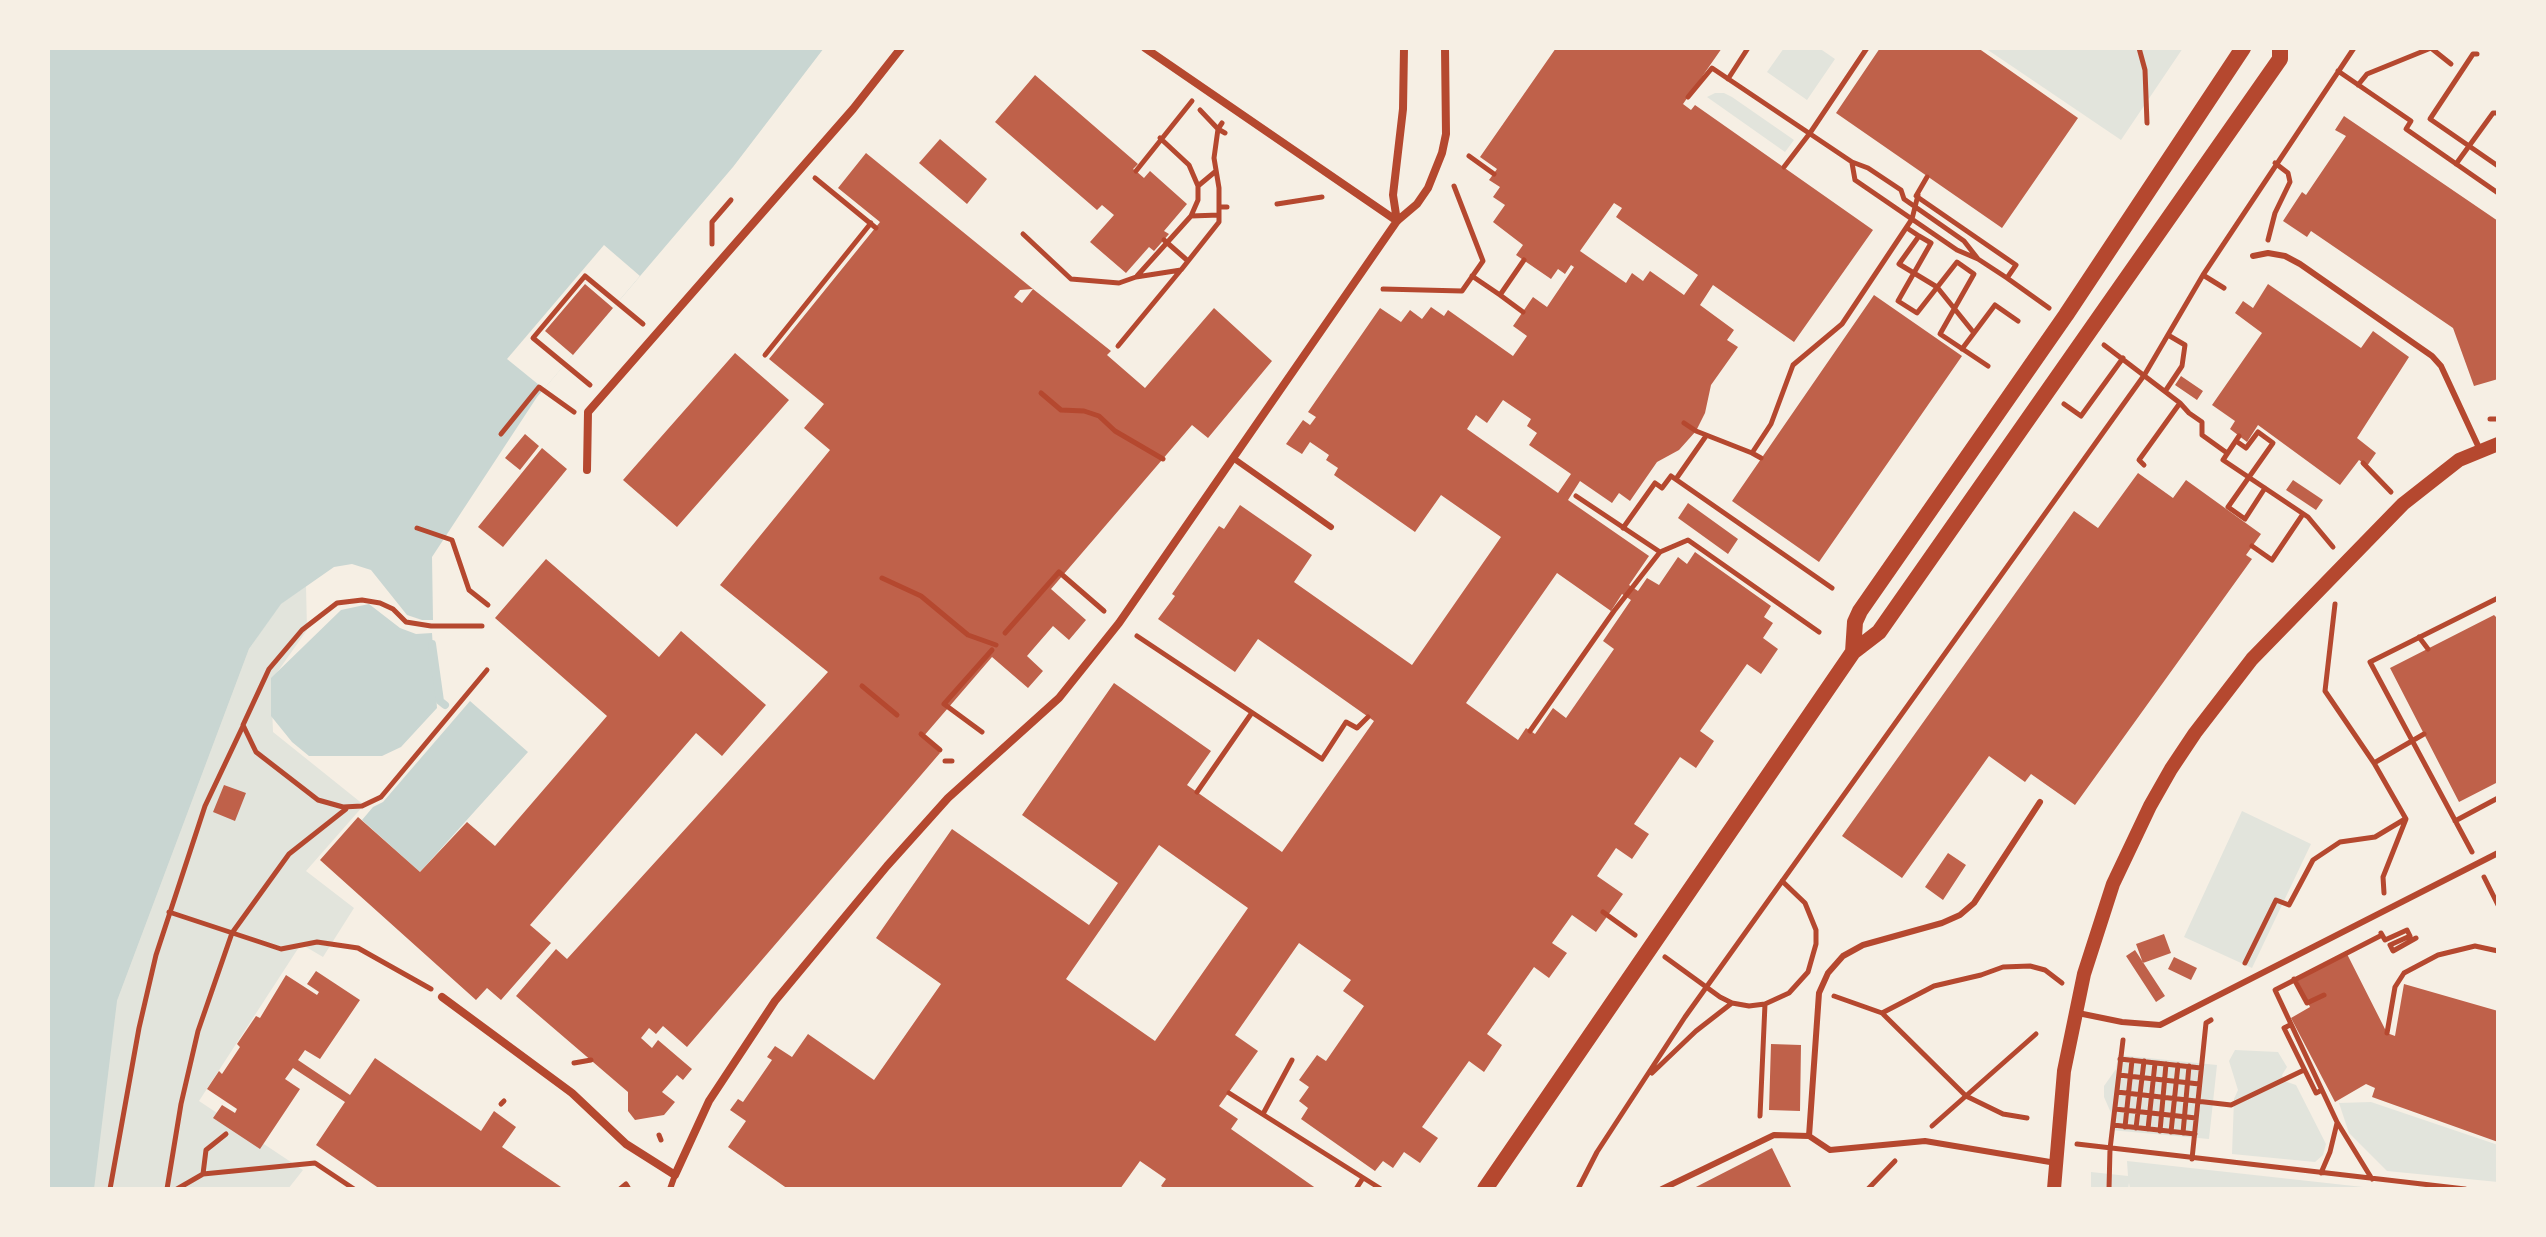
<!DOCTYPE html>
<style>
body{margin:0}
#map{position:relative;width:2546px;height:1237px;overflow:hidden;background:#f6efe4;font-family:"Roboto Condensed",sans-serif}
canvas{display:block}
.frame{position:absolute;inset:0;border:50px solid #f6efe4;pointer-events:none}
</style>
<div id="map">
<canvas width="2546" height="1237"></canvas>
<div class="frame"></div>
</div>
<script>
const c = document.querySelector('canvas').getContext('2d');
c.lineJoin = 'round';
function paint(path, color) { c.fillStyle = color; c.fill(path, 'evenodd'); }
const poly = rows => new Path2D(rows.map(r => 'M' + r).join(''));
function strokePath(path, color, width, dash) { c.strokeStyle = color; c.lineWidth = width; c.lineCap = dash ? 'butt' : 'round'; c.setLineDash(dash || []); c.stroke(path); }
const green = poly([
 [1784,48,1819,48,1835,59,1807,100,1767,72],
 [1985,48,2183,48,2121,140],
 [1715,93,1724,93,1732,97,1794,140,1785,152,1707,97],
 [306,586,307,630,271,681,273,732,364,805,306,871,354,908,323,957,301,944,199,1101,303,1170,288,1189,48,1189,48,988,117,1001,249,649,280,604],
 [2242,811,2311,844,2252,968,2184,937],
 [2235,1050,2278,1052,2287,1067,2282,1075,2284,1081,2296,1085,2326,1144,2323,1155,2315,1162,2232,1154,2234,1099,2238,1090,2229,1061],
 [2118,1055,2217,1065,2209,1139,2110,1130,2111,1113,2104,1097,2104,1086,2116,1069],
 [2371,1102,2498,1145,2498,1182,2387,1171,2349,1133,2339,1103],
 [2127,1161,2381,1189,2130,1189,2129,1183,2128,1189,2091,1189,2091,1172,2128,1176]
]);
const water = poly([
 [48,48,824,48,733,167,537,397,432,557,433,620,422,620,407,615,371,570,352,564,334,567,281,604,249,649,117,1001,94,1189,48,1189],
 [369,604,400,628,416,634,432,633,437,708,401,747,382,756,309,756,292,742,271,716,271,678,341,610],
 [470,701,528,752,420,872,362,820,373,807,383,802]
]);
const pier = poly([
 [604,245,640,276,544,389,507,359]
]);
const stream = poly([
 [432,644,440,701,445,705]
]);
const building = poly([
 [1556,48,1722,48,1683,104,1691,110,1695,105,1873,230,1794,342,1713,285,1700,305,1734,330,1727,340,1738,347,1711,385,1705,413,1696,431,1679,450,1657,462,1630,501,1619,493,1612,503,1580,481,1568,500,1649,556,1629,585,1638,591,1647,578,1659,585,1678,557,1687,564,1695,552,1771,606,1764,617,1773,623,1763,638,1778,649,1761,674,1747,664,1700,731,1714,741,1696,768,1680,757,1634,824,1649,834,1632,859,1616,848,1597,876,1623,894,1596,932,1572,915,1552,943,1567,953,1549,978,1534,967,1487,1034,1502,1045,1484,1072,1469,1061,1422,1127,1438,1138,1420,1163,1404,1152,1393,1168,1383,1161,1375,1171,1301,1119,1308,1108,1299,1101,1309,1087,1299,1080,1317,1055,1326,1061,1364,1006,1343,991,1351,980,1299,943,1235,1035,1258,1051,1219,1106,1238,1119,1231,1129,1317,1189,1165,1189,1161,1186,1166,1179,1140,1161,1120,1189,788,1189,728,1147,746,1121,730,1110,738,1099,743,1102,772,1060,767,1057,775,1046,792,1057,808,1034,874,1080,941,984,876,938,952,829,1089,925,1118,883,1022,815,1114,683,1211,751,1187,785,1282,852,1374,721,1258,639,1235,672,1158,619,1175,596,1172,594,1219,526,1224,529,1240,505,1312,555,1294,582,1412,665,1501,537,1441,495,1415,532,1334,475,1338,468,1326,460,1329,455,1310,442,1302,454,1286,444,1303,420,1310,425,1316,417,1308,412,1380,308,1401,322,1410,310,1422,319,1431,307,1444,316,1448,310,1513,356,1527,336,1513,326,1533,297,1547,307,1574,267,1571,265,1565,274,1558,269,1551,279,1516,255,1523,245,1493,222,1505,205,1493,197,1500,187,1489,180,1497,169,1480,157],
 [1614,203,1622,208,1616,217,1698,275,1684,295,1650,271,1643,281,1632,273,1626,283,1580,251],
 [1503,400,1531,419,1527,426,1537,433,1529,445,1571,474,1558,493,1467,429,1476,415,1487,423],
 [1557,573,1611,611,1622,594,1631,600,1603,641,1614,649,1566,718,1553,708,1535,734,1526,728,1518,740,1466,703],
 [1159,845,1248,908,1155,1041,1066,979],
 [1880,48,1978,48,2078,118,2002,228,1836,113],
 [1035,75,1138,164,1133,169,1136,171,1144,178,1150,171,1187,204,1164,231,1169,234,1154,251,1149,247,1126,273,1090,242,1114,215,1102,205,1097,210,995,122],
 [2344,116,2498,221,2498,379,2474,386,2453,328,2311,231,2307,237,2283,221,2302,192,2306,195,2346,136,2335,130],
 [940,139,987,179,967,204,919,163],
 [866,153,1033,289,1020,290,1014,297,1022,303,1033,289,1111,351,1107,355,1145,388,1214,308,1272,361,1208,438,1192,425,1051,589,1086,620,1069,640,1053,626,1027,656,1043,671,1028,688,992,657,923,737,940,753,687,1047,663,1026,656,1034,649,1028,641,1038,652,1048,658,1040,692,1069,683,1080,677,1075,662,1092,675,1102,664,1115,635,1120,628,1111,628,1092,516,996,556,949,567,959,828,672,720,585,830,450,804,428,824,404,769,359,880,222,838,188],
 [585,284,613,308,573,355,545,331],
 [2268,284,2361,348,2373,331,2409,357,2357,438,2376,453,2367,466,2359,460,2340,485,2258,425,2247,442,2230,429,2235,421,2212,405,2262,333,2235,313,2243,301,2253,308],
 [1874,295,1962,356,1819,562,1732,501],
 [735,353,789,400,677,527,623,480],
 [2181,376,2203,391,2197,400,2175,385],
 [525,434,539,446,520,470,505,458],
 [542,448,567,469,503,547,478,527],
 [2138,473,2173,498,2186,480,2261,534,2246,555,2252,559,2075,805,2031,774,2025,782,1989,756,1902,878,1842,836,2074,511,2098,528],
 [2293,480,2323,500,2316,510,2286,490],
 [1688,503,1738,539,1728,554,1678,518],
 [546,559,659,657,681,631,766,705,722,756,696,733,530,925,551,943,501,1000,487,988,476,1000,320,860,358,817,420,872,467,822,495,846,607,716,495,618],
 [2494,615,2498,619,2498,782,2459,802,2390,668],
 [224,785,246,793,235,821,213,812],
 [1948,853,1966,865,1943,900,1925,887],
 [2164,934,2171,953,2143,963,2136,944],
 [2135,950,2165,996,2156,1002,2126,956],
 [2347,954,2387,1033,2395,1036,2404,984,2498,1011,2498,1142,2372,1097,2375,1088,2366,1084,2335,1102,2291,1018,2310,1007,2297,980],
 [2174,957,2197,968,2191,980,2168,969],
 [316,971,360,1000,320,1059,305,1050,298,1060,350,1095,375,1058,481,1131,494,1111,516,1127,502,1147,564,1189,380,1189,316,1145,345,1102,293,1068,285,1079,300,1089,260,1149,213,1118,222,1105,235,1113,237,1109,207,1089,219,1071,222,1074,240,1047,237,1044,256,1016,260,1018,286,975,317,995,319,992,307,984],
 [1771,1044,1801,1045,1800,1111,1769,1110],
 [1772,1148,1792,1189,1692,1189]
]);
const path = poly([
 [2139,48,2145,70,2147,123],
 [2431,48,2451,64],
 [2477,54,2473,54,2430,119,2498,166],
 [2338,71,2411,121,2406,129,2498,193],
 [1728,79,1748,48],
 [2358,85,2367,74,2431,48],
 [1688,97,1712,68,1852,162,1868,168,1901,190,1904,199,1964,241,1978,259],
 [1222,123,1218,129,1225,133],
 [1469,156,1494,174],
 [1852,163,1855,180,1957,250,1978,259,2007,278],
 [2456,164,2493,113,2498,113],
 [1784,167,1810,133,1867,48],
 [1136,171,1192,101],
 [1927,177,1916,196,2016,265,2007,278,2049,308],
 [815,178,876,228],
 [1198,186,1216,171],
 [1277,204,1322,197],
 [1219,207,1227,207],
 [1191,216,1219,215],
 [1907,228,1919,236,1899,264,1937,287,1974,333],
 [1023,234,1071,279,1119,283,1136,277,1181,270,1219,222,1219,188,1214,158,1218,129,1200,110],
 [1919,236,1931,243,1898,301,1917,313,1957,262,1974,274,1940,334,1988,366],
 [1164,240,1188,261],
 [2268,240,2275,213,2290,182,2288,173,2275,163],
 [712,244,712,222,731,200],
 [2203,275,2224,288],
 [1137,276,1191,216,1198,200,1198,186,1189,165,1160,138],
 [1472,276,1500,295,1524,260],
 [1383,289,1462,291,1483,261,1454,186],
 [1500,295,1523,312],
 [2104,345,2180,403,2189,413,2202,422,2202,435,2227,453],
 [1118,346,1180,271],
 [1962,349,1995,305,2018,321],
 [765,355,871,223],
 [590,385,533,338,585,276,643,324],
 [2166,390,2182,366,2185,345,2168,335],
 [1041,393,1061,410,1084,411,1099,416,1115,431,1163,459],
 [2064,404,2081,416,2123,358],
 [2490,419,2498,419],
 [1684,423,1696,431,1752,453,1771,424,1793,365,1842,324,1912,219,1918,195],
 [501,434,539,387,574,412],
 [2239,436,2223,460,2308,517,2333,547],
 [2236,441,2246,448,2258,432,2273,443,2228,507,2245,519,2265,488],
 [1752,453,1761,458],
 [2363,463,2391,492],
 [2144,465,2139,460,2180,403],
 [1676,479,1706,436],
 [1576,496,1660,552],
 [417,528,452,540,469,590,488,605],
 [1623,528,1655,483,1662,488,1671,476,1832,588],
 [2252,546,2272,560,2303,514],
 [882,578,921,596,968,635,996,645],
 [2335,604,2325,691,2374,763,2406,819,2383,877,2384,893],
 [482,626,431,626,406,622,393,609,380,603,362,600,337,603,302,630,269,669,243,725,256,752,318,800,343,807,362,806,381,797,487,670],
 [1005,633,1059,572,1104,611],
 [1137,636,1322,759,1346,722,1357,728,1368,717],
 [2419,637,2428,649],
 [862,686,897,715],
 [1530,731,1614,611,1660,552,1688,540,1819,632],
 [982,732,944,704,992,650],
 [921,734,940,750],
 [945,761,952,761],
 [2374,763,2424,734],
 [1197,792,1251,714],
 [2455,821,2498,798],
 [2472,852,2370,662,2498,598],
 [2484,877,2498,905],
 [169,912,281,949,317,942,358,948,431,989],
 [1603,912,1635,935],
 [2381,933,2385,940,2407,930,2410,936,2390,945,2393,951,2416,938],
 [1665,957,1720,997,1732,1003,1749,1006,1765,1004,1789,993,1808,972,1816,944,1816,930,1805,903,1782,881],
 [2245,963,2276,900,2289,905,2313,860,2340,842,2375,837,2405,819],
 [2294,979,2307,1003,2324,995],
 [1834,996,1882,1013,1966,1096,2003,1114,2027,1118],
 [1882,1013,1934,986,1981,975,2003,967,2030,966,2045,970,2062,983],
 [2290,1025,2284,1028,2316,1093,2322,1090],
 [2387,1033,2395,987,2404,973,2438,955,2475,946,2498,951],
 [2120,1059,2201,1068],
 [574,1063,591,1060],
 [1652,1073,1696,1031,1732,1003],
 [2119,1075,2199,1084],
 [2117,1092,2231,1105,2304,1070],
 [1229,1093,1381,1189],
 [501,1104,504,1101],
 [2115,1109,2196,1118],
 [1263,1114,1292,1060],
 [1760,1116,1765,1004],
 [2113,1125,2195,1134],
 [1932,1126,2036,1034],
 [2125,1127,2132,1060],
 [2136,1128,2144,1061],
 [2148,1129,2155,1063],
 [2160,1131,2166,1064],
 [2171,1132,2178,1065],
 [2183,1133,2189,1066],
 [659,1135,661,1140],
 [2077,1144,2465,1189],
 [2192,1159,2206,1023,2211,1020],
 [2321,1173,2330,1152,2337,1123],
 [203,1174,315,1163,354,1189],
 [2372,1179,2337,1122,2275,990,2382,935],
 [110,1189,139,1028,156,955,205,806,243,726],
 [167,1189,181,1104,198,1031,232,933,289,854,346,809],
 [177,1189,203,1174,206,1150,226,1134],
 [620,1189,626,1184,629,1189],
 [1356,1189,1363,1178],
 [1578,1189,1597,1152,1685,1017,2145,374,2203,275,2354,48],
 [1868,1189,1895,1161],
 [2109,1189,2110,1149,2123,1040]
]);
const service = poly([
 [2253,256,2268,253,2285,256,2300,264,2432,356,2441,366,2480,450],
 [1233,458,1331,527],
 [2078,1013,2122,1022,2160,1025,2498,853],
 [1809,1136,1819,993,1828,973,1843,956,1863,945,1942,923,1960,915,1974,903,2040,802],
 [670,1189,675,1175],
 [1662,1189,1774,1135,1809,1136,1830,1150,1925,1141,2056,1163]
]);
const minor = poly([
 [1145,48,1397,221],
 [1397,221,1393,195,1403,109,1404,48],
 [587,470,588,412,853,109,901,48],
 [442,997,572,1093,626,1144,675,1175,709,1101,775,1001,887,866,948,798,1059,698,1119,623,1397,221,1417,204,1428,188,1442,153,1446,134,1445,48]
]);
const tertiary = poly([
 [2054,1189,2064,1071,2084,974,2113,884,2150,806,2171,769,2195,733,2252,659,2403,504,2459,460,2498,444]
]);
const secondary = poly([
 [1853,652,1855,622,1860,611,2066,315,2243,48],
 [1485,1189,1853,652,1879,632,2280,59,2280,48]
]);
paint(green, '#e2e4dc');
paint(water, '#c9d6d2');
paint(pier, '#f6efe4');
strokePath(stream, '#c9d6d2', 8);
paint(building, '#bf614a');
strokePath(path, '#b5482f', 5);
strokePath(service, '#b5482f', 6);
strokePath(minor, '#b5482f', 8);
strokePath(tertiary, '#b5482f', 14);
strokePath(secondary, '#b5482f', 16);
</script>
